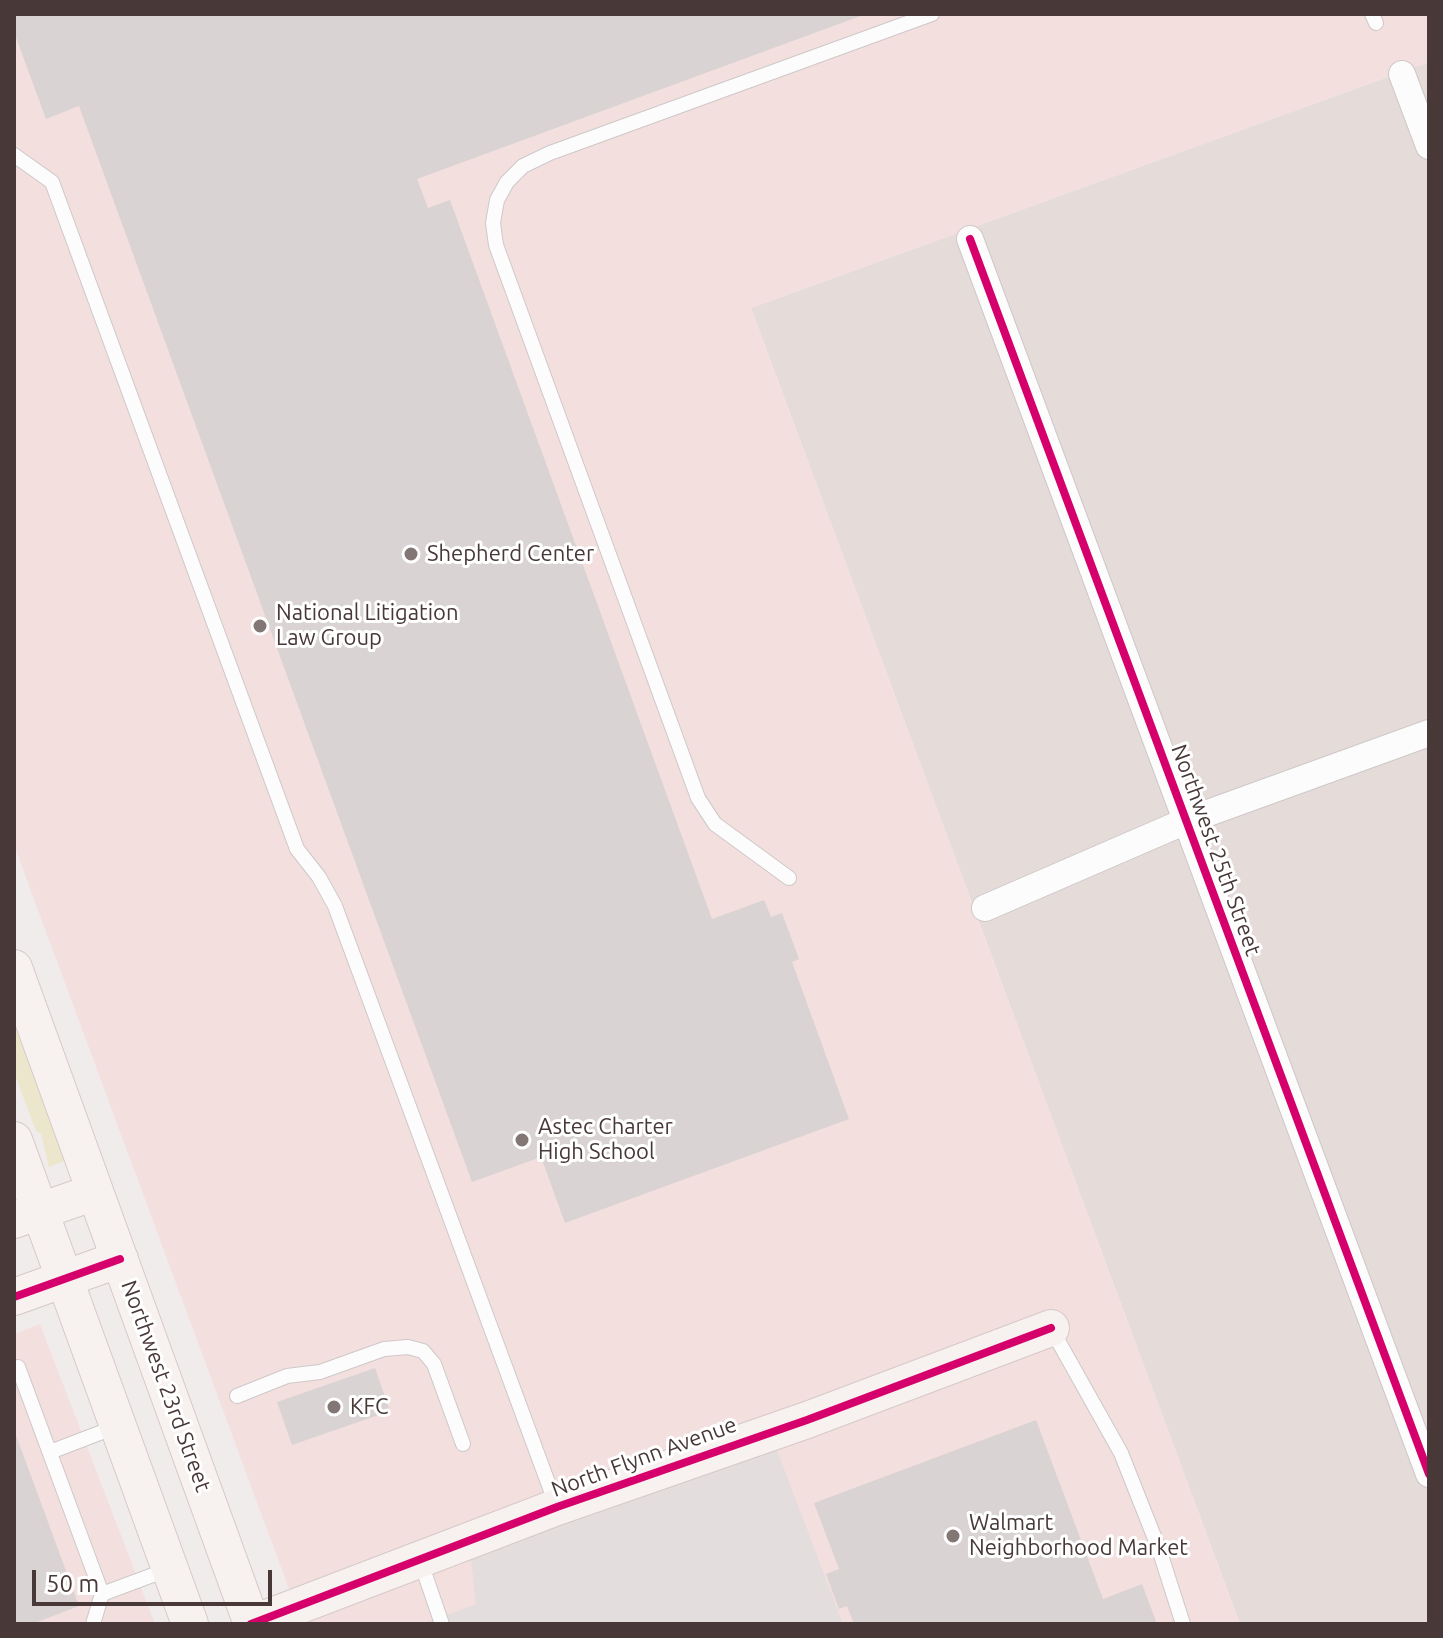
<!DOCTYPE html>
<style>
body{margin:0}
#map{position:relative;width:1443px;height:1638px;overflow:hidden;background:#f1ecec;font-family:Ubuntu,sans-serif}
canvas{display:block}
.frame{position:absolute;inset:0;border:16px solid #483837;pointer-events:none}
.scale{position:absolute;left:32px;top:1570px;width:240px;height:36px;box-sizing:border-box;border:4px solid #483837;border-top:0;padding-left:10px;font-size:24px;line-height:28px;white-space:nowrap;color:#483837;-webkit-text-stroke:6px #fff;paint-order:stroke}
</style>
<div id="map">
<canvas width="1443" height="1638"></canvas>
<div class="frame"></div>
<div class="scale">50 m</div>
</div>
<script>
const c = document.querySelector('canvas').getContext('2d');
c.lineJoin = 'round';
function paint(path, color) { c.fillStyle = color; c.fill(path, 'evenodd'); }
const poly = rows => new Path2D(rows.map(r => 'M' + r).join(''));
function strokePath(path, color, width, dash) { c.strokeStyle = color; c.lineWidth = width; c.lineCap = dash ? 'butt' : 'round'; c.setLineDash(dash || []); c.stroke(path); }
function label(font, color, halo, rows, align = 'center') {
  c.font = font + ' Ubuntu,sans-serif'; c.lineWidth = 6; c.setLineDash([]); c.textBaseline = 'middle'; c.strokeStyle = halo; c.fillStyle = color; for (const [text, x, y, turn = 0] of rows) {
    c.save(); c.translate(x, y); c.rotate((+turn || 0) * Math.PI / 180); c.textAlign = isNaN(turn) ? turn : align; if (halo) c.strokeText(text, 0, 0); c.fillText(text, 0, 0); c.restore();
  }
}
const residential = poly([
 [1429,62,1429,1624,1240,1624,751,308]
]);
const commercial = poly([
 [14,14,1429,14,1429,62,751,308,1240,1624,302,1624,14,845],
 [40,1324,155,1624,14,1624,14,1334]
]);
const green = poly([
 [14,1013,69,1159,49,1167,41,1134,36,1131,14,1072]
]);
const parking = poly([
 [770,1432,843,1624,422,1624,476,1604,469,1541]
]);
const building = poly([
 [14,14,866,14,417,179,428,208,450,200,712,919,764,900,771,917,782,913,799,959,792,962,849,1119,565,1223,541,1157,472,1182,79,106,46,119,14,32],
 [375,1368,390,1411,292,1445,277,1402],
 [1036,1420,1103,1599,1142,1584,1157,1624,854,1624,847,1606,839,1609,826,1574,839,1569,814,1503],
 [14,1430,79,1606,32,1624,14,1624]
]);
const lane = poly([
 [1372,14,1376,23],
 [14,155,52,182,297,849,319,877,335,906,557,1507],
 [789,878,715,824,698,798,496,245,493,223,497,200,507,182,523,166,550,153,932,14],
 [1052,1330,1121,1453,1159,1549,1183,1624],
 [14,1369,18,1367,102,1594,93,1624],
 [237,1396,287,1376,320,1372,384,1349,408,1347,423,1351,434,1364,463,1444],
 [50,1452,118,1426],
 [420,1560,442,1624],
 [102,1594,169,1569]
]);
const street = poly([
 [1402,74,1429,146],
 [970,239,1429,1474],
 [985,908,1186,821,1429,733]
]);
const secondary = poly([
 [14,968,252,1624],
 [14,1140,190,1624],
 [14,1220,95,1192],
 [14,1297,120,1259],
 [251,1624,557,1507,807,1420,1051,1328]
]);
const cycleway = poly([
 [970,239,1429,1474],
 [14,1297,120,1259],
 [251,1624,557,1507,807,1420,1051,1328]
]);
const markers = [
 [411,554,8,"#837776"],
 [260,626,8,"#837776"],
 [522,1140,8,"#837776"],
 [334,1407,8,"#837776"],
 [953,1536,8,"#837776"]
];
const poiNames = [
 ["Shepherd Center",427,554],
 ["National Litigation",276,613],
 ["Law Group",276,638],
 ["Astec Charter",538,1127],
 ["High School",538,1152],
 ["KFC",350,1407],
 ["Walmart",969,1523],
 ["Neighborhood Market",969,1548]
];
const streetNames = [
 ["Northwest 25th Street",1216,850,70],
 ["Northwest 23rd Street",166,1386,70],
 ["North Flynn Avenue",644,1457,-20]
];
paint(residential, '#e5dbd9');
paint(commercial, '#f4dfdf');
paint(green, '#ece6cc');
paint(parking, '#e3dddd');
paint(building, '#d9d3d3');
strokePath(lane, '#cec8c8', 16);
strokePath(street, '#cec8c8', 28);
strokePath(secondary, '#d5c9c7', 38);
strokePath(lane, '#fdfcfc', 14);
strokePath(street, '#fdfcfc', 26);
strokePath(secondary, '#f7f1ef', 36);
strokePath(cycleway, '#d6006c', 8);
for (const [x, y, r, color] of markers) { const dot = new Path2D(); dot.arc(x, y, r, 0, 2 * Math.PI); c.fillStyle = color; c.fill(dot); strokePath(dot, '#fff', 3); }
label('22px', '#483837', '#fff', poiNames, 'left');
label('22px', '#483837', '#fff', streetNames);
</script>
